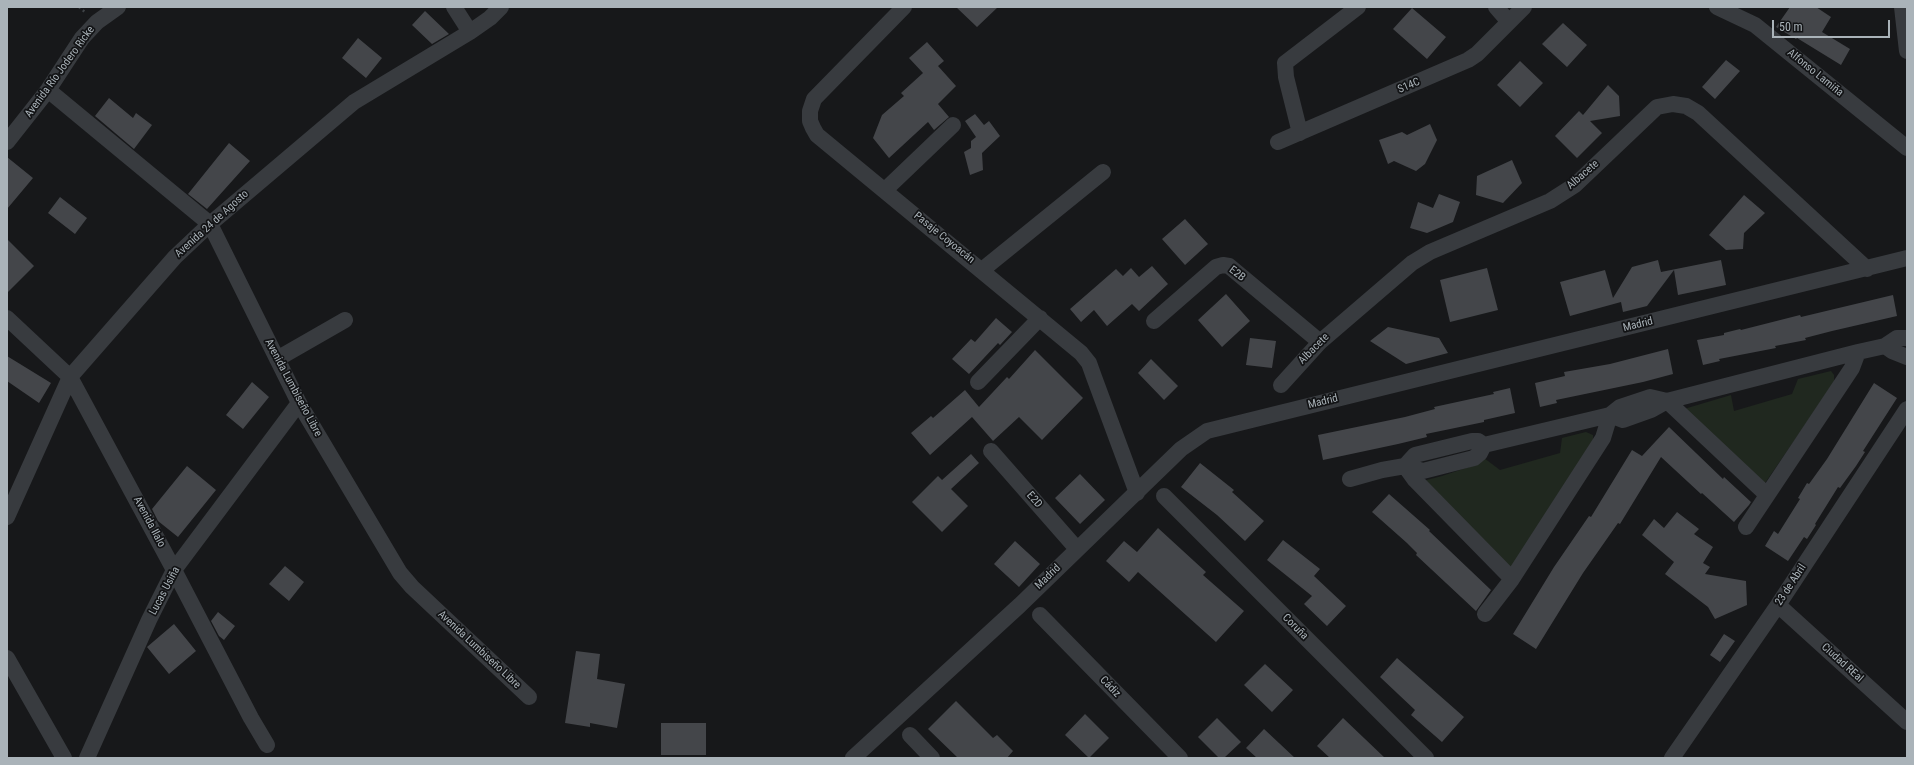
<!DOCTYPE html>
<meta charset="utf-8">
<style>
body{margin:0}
#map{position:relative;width:1914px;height:765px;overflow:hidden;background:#17181a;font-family:"Roboto Condensed",sans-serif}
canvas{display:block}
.frame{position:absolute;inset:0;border:8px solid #aab3b9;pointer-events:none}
.scale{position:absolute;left:1772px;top:20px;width:118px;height:18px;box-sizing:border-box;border:2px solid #aab3b9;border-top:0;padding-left:5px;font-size:12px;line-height:14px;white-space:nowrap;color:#aab3b9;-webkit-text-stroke:3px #121315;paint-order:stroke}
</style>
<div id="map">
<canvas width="1914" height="765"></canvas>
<div class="frame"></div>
<div class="scale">50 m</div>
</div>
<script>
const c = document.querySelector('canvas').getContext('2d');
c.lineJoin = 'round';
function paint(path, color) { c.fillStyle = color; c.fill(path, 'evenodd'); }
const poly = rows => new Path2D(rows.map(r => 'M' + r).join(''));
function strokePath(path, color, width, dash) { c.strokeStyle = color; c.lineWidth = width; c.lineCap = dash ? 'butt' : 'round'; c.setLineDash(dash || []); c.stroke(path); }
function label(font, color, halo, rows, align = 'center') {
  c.font = font + ' "Roboto Condensed",sans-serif'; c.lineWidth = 3.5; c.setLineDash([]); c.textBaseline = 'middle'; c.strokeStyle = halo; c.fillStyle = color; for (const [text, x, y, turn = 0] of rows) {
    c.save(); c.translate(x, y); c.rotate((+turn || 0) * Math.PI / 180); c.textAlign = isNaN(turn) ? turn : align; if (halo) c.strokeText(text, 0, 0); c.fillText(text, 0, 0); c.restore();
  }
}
const green = poly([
 [1831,371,1834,375,1834,383,1765,483,1684,409,1731,395,1734,411,1792,394,1798,379],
 [1586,432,1593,435,1593,443,1508,572,1415,483,1442,476,1472,466,1484,458,1500,470,1560,453,1562,438]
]);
const building = poly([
 [956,7,998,7,977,27],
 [1790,7,1816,7,1831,17,1822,32,1850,49,1841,65,1797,38,1796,39,1776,27],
 [1412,8,1446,37,1427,59,1393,29],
 [425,11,449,34,432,44,412,25],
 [1563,23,1587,45,1567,67,1542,44],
 [358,38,382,58,366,78,342,58],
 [927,42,944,61,938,66,956,86,938,104,949,117,934,130,928,122,889,158,873,138,882,115,904,96,901,93,923,73,909,58],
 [1726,60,1740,71,1715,99,1702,87],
 [1520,61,1543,83,1520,107,1497,85],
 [1608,85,1619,96,1620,116,1590,121,1602,133,1577,158,1555,136,1579,111,1583,115],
 [109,98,133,118,136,113,152,125,134,149,95,116],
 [975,114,984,125,989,121,1000,136,982,153,983,170,970,175,964,152,971,148,971,141,976,137,965,121],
 [1430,124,1437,140,1425,164,1416,171,1394,161,1388,164,1379,140,1402,132,1407,135],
 [229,143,250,161,207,209,188,194],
 [7,157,33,178,7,209],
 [1512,160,1522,183,1503,203,1476,195,1477,176],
 [1439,194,1460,202,1453,222,1427,233,1410,228,1418,202,1433,208],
 [1744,195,1765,213,1744,233,1743,249,1726,250,1709,235],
 [60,197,87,218,75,234,48,213],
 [1185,219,1208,244,1185,265,1162,239],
 [7,239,34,266,7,293],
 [1658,260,1661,272,1721,260,1726,285,1678,295,1674,270,1647,306,1623,312,1621,302,1570,316,1560,282,1605,270,1613,298,1632,267],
 [1152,266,1168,284,1139,311,1132,304,1107,326,1094,310,1081,322,1070,309,1116,269,1123,276,1131,268,1139,277],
 [1487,268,1498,310,1450,322,1440,280],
 [1226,294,1250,321,1222,347,1198,320],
 [1893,295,1897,316,1832,331,1805,338,1806,340,1775,346,1776,348,1719,359,1720,361,1703,365,1697,340,1724,335,1724,333,1740,329,1741,330,1800,315,1801,317],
 [996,318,1012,332,1000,345,998,343,969,374,952,359,971,339,975,342],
 [1388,327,1439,338,1448,353,1406,364,1370,341],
 [1250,338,1276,341,1272,368,1246,365],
 [1668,349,1673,374,1643,382,1556,400,1557,403,1540,407,1535,383,1565,376,1564,372,1610,364],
 [1035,350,1083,398,1042,440,1019,417,993,441,972,417,930,455,911,433,931,416,933,418,965,390,979,407,1007,377,1009,379],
 [7,356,51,383,39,403,7,381],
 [1151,359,1178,386,1164,400,1138,373],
 [252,382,269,397,243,429,226,415],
 [1874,383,1897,398,1863,451,1865,452,1856,466,1840,488,1838,487,1815,524,1816,525,1807,539,1804,537,1788,561,1765,546,1774,531,1778,534,1800,499,1798,498,1807,483,1809,484,1827,459],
 [1510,388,1515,413,1484,420,1484,422,1426,434,1427,437,1398,444,1323,460,1318,435,1405,417,1435,409,1434,407,1494,394,1493,392],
 [1669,427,1723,479,1724,477,1751,502,1749,505,1734,522,1702,493,1701,494,1661,457,1620,524,1618,523,1583,573,1536,649,1513,634,1554,567,1589,516,1591,517,1632,450,1642,456],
 [971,454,979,463,951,489,968,506,942,532,912,502,938,476,942,480],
 [1200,463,1234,490,1232,492,1264,521,1245,541,1217,515,1181,487],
 [187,466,216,490,178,537,158,521,152,509],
 [1080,474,1105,500,1080,524,1055,498],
 [1389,494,1430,530,1429,531,1491,590,1476,611,1416,555,1417,553,1407,543,1372,512],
 [1677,512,1699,529,1694,534,1713,547,1703,563,1710,567,1705,574,1746,581,1747,605,1715,619,1708,607,1665,574,1674,562,1642,535,1654,519,1664,528],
 [1158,528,1206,572,1203,575,1244,611,1216,642,1138,572,1129,582,1106,561,1124,541,1137,552],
 [1283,540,1320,569,1314,576,1346,606,1327,626,1304,604,1312,596,1267,560],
 [1015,541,1040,564,1019,587,994,564],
 [285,566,304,582,289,601,269,584],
 [218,612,235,626,224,640,219,636,211,621],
 [174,624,196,651,169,674,147,647],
 [1724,634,1735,641,1720,662,1710,655],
 [576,651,600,654,597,679,625,684,617,728,590,723,590,727,565,723],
 [1397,658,1464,717,1442,742,1411,715,1415,710,1380,677],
 [1265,664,1293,690,1272,712,1244,685],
 [956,701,993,738,997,735,1013,751,1007,758,958,758,928,729],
 [1085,714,1109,738,1089,758,1065,735],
 [1217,718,1241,742,1224,758,1219,758,1198,737],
 [1343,718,1385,758,1330,758,1317,746],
 [661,723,706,723,706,755,661,755],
 [1264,729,1295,758,1257,758,1246,748]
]);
const path = poly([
 [79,7,86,13]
]);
const minor = poly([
 [454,7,470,32],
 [904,7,814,99,810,111,810,121,813,128,817,135,1081,353,1089,363,1094,377,1137,493],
 [1496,7,1509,22],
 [1717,7,1755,25,1907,148],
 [1902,7,1907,51],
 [48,90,210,224,299,403,400,573,412,587,529,697],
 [1300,133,1286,77,1285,63,1358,7],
 [7,142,48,90,82,38,97,22,118,7],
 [1278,142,1468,60,1477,54,1524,7],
 [885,190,953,125],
 [982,270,1103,172],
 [7,318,70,377,174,570,251,718,267,745],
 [1154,321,1216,267,1223,265,1229,266,1320,342],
 [1885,346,1892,351,1907,357],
 [277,359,345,320],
 [978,382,1040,318],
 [1281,385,1320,342,1412,263,1430,252,1550,201,1575,185,1657,107,1673,104,1686,106,1698,113,1867,269],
 [1610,415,1623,420,1651,410,1667,401,1858,352],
 [991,451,1077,549],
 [1405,466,1415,480,1512,579],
 [1405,466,1415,455,1419,454,1472,441,1478,441,1484,445],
 [1350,479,1382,470,1405,466,1423,471,1474,458,1480,453,1484,445,1610,415,1620,407,1650,397,1667,401,1767,495],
 [1164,496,1426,758],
 [7,517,70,377,175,257,210,224,354,102,470,32,490,18,501,7],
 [1746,527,1852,368,1858,352,1885,346,1897,338,1907,338],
 [1778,605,1907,722],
 [1485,614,1512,579,1603,438,1610,415],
 [1040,615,1180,758],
 [7,658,64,758],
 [910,735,932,758],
 [87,758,149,620,174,570,299,403],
 [853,758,1020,605,1181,449,1207,431,1907,258],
 [1672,758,1778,605,1907,409]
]);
const streetNames = [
 ["Avenida Río Jodero Ricke",60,72,-54],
 ["Alfonso Lamiña",1815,73,39],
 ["S14C",1409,86,-23],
 ["Albacete",1583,175,-41],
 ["Avenida 24 de Agosto",212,224,-42],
 ["Pasaje Coyoacán",944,238,39],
 ["E2B",1237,274,37],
 ["Madrid",1638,325,-14],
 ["Albacete",1314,349,-45],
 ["Avenida Lumbiseño Libre",293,388,62],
 ["Madrid",1323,402,-14],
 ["E2D",1034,500,49],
 ["Avenida Ilalo",149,522,62],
 ["Madrid",1048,577,-44],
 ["23 de Abril",1791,585,-57],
 ["Lucas Usiña",165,591,-62],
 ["Coruña",1295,627,45],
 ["Avenida Lumbiseño Libre",479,650,43],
 ["Ciudad REal",1842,663,42],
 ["Cádiz",1110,687,46]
];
paint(green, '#20281f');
paint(building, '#44464a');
strokePath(path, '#3e4246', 2.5, [2, 3]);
strokePath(minor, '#383b3f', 16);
label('11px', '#aab3b9', '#121315', streetNames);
</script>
